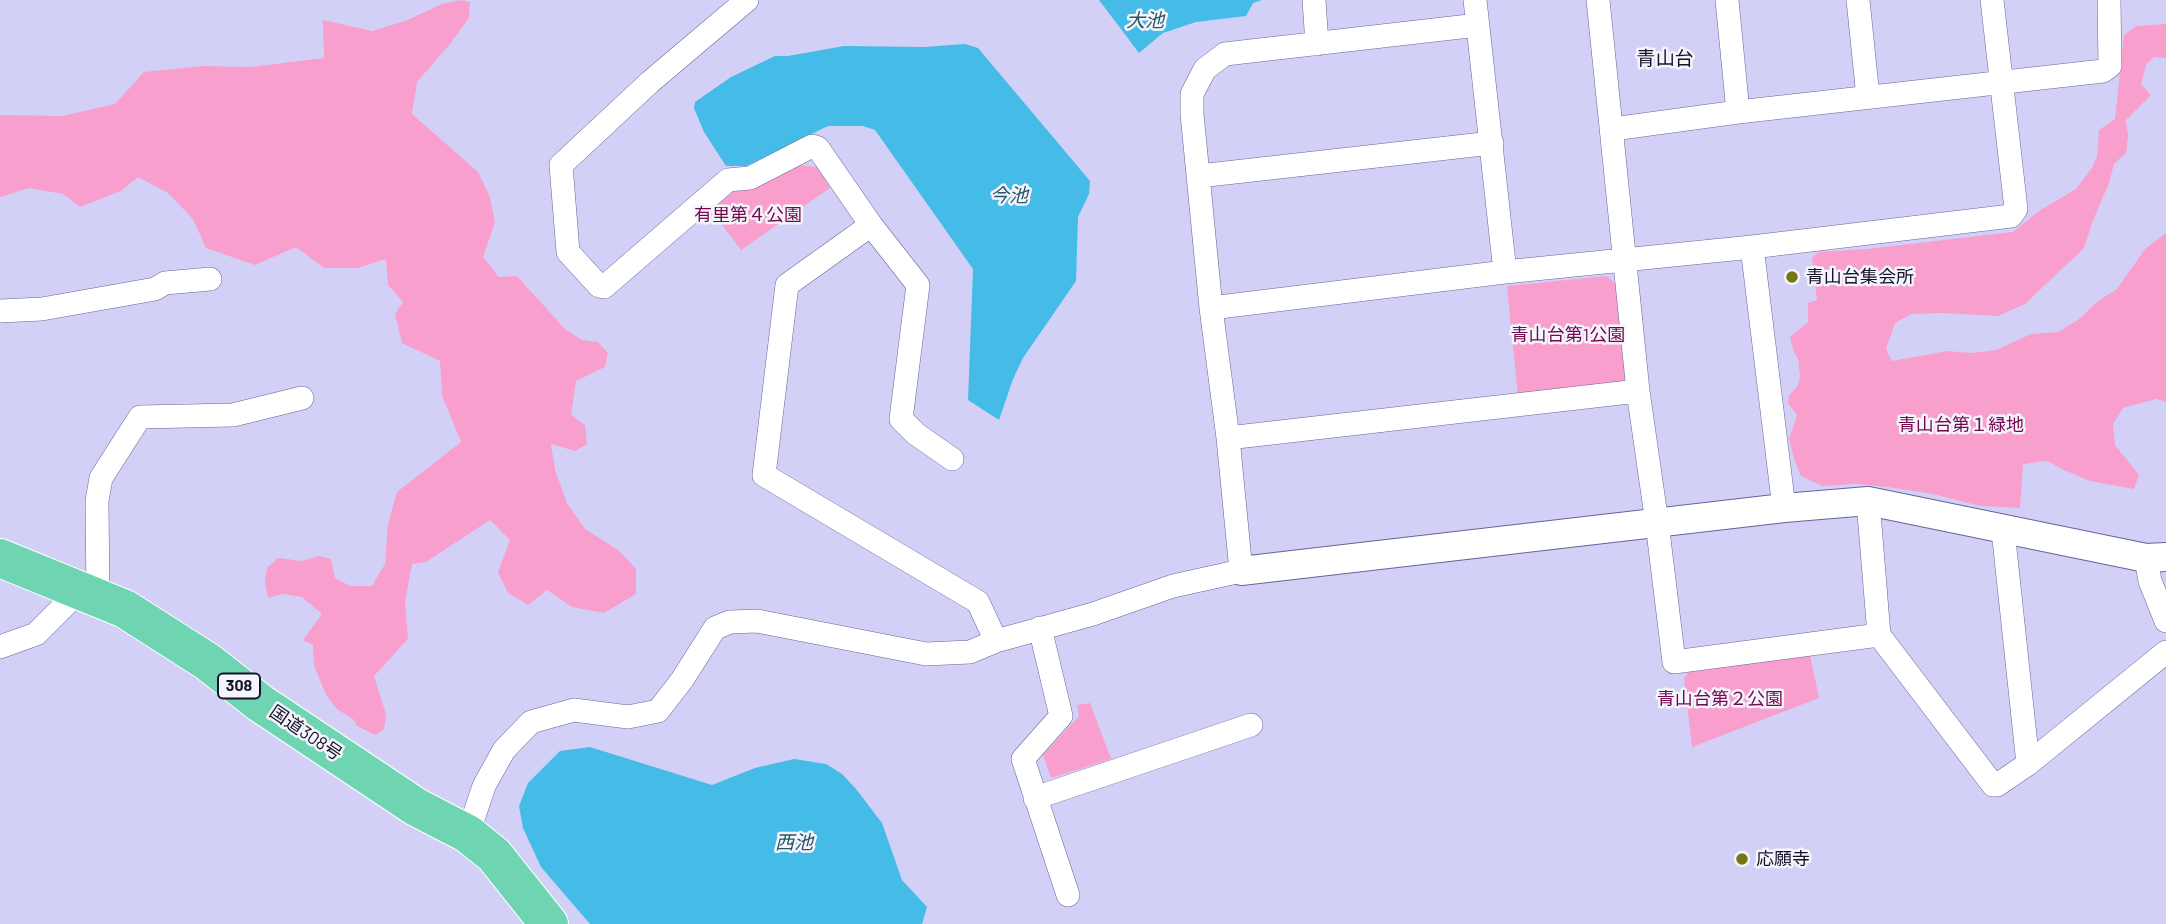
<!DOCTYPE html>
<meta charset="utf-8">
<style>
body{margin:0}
canvas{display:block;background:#d2d0f7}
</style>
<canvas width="2166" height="924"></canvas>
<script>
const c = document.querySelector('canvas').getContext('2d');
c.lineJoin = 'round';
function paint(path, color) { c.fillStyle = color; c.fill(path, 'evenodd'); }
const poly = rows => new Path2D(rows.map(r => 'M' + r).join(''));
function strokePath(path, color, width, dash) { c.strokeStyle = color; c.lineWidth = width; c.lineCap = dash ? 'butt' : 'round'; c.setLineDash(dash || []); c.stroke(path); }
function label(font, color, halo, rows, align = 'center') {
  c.font = font + ' Barlow,"Noto Sans JP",sans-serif'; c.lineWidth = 5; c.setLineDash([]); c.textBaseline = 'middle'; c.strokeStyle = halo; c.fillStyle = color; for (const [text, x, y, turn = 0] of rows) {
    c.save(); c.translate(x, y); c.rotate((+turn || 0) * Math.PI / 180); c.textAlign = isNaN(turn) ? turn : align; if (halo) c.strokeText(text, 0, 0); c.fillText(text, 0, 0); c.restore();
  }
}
const green = poly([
 [461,0,470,2,469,18,450,44,417,82,412,114,478,172,490,197,495,222,483,257,499,277,517,276,565,329,582,340,598,342,608,353,605,367,576,381,571,415,585,425,587,444,575,451,551,444,555,470,567,503,585,529,618,550,636,569,636,594,604,613,572,607,547,590,528,605,508,593,498,572,510,540,490,520,426,562,412,564,405,602,408,639,374,676,386,714,384,729,375,735,357,726,354,720,337,709,326,695,314,665,313,645,303,640,322,614,302,597,282,594,268,598,265,582,267,568,278,558,302,561,319,556,331,559,335,578,350,586,372,586,385,564,388,524,397,492,461,442,442,396,440,361,402,343,395,314,403,302,388,285,386,259,357,268,324,268,296,247,255,265,206,248,193,219,168,193,138,177,121,191,80,207,63,194,29,188,0,197,0,115,62,116,115,104,144,72,204,66,250,67,324,58,323,20,372,31,405,21,442,4],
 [2166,24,2166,58,2154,57,2146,65,2141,84,2151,95,2126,120,2128,136,2126,153,2114,164,2109,183,2092,223,2084,248,2025,304,1998,316,1943,313,1911,314,1895,323,1886,349,1892,361,1947,351,1971,353,1996,350,2031,334,2058,332,2078,320,2098,301,2117,289,2145,249,2166,233,2166,402,2156,399,2123,408,2113,424,2115,445,2139,475,2134,489,2090,481,2064,470,2047,461,2023,464,2020,508,1980,506,1933,494,1888,487,1856,484,1822,486,1801,476,1794,459,1789,439,1797,415,1788,403,1789,395,1797,387,1800,377,1798,359,1793,350,1790,337,1808,322,1808,303,1817,300,1812,258,1819,252,1867,249,2013,232,2039,211,2076,189,2092,168,2097,156,2099,130,2115,119,2124,35,2136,26],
 [796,165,817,167,830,188,741,250,710,209,733,192,746,188,753,190],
 [1606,276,1618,285,1627,376,1617,386,1518,396,1507,286],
 [1810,655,1819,698,1692,747,1684,679,1691,668],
 [1090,703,1111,759,1051,778,1043,755,1079,716,1077,705]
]);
const water = poly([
 [1099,0,1262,0,1253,3,1246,16,1196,22,1163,33,1139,53],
 [965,44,978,48,1090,181,1089,194,1078,217,1076,281,1023,358,1013,379,999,420,968,400,973,269,875,130,863,126,828,126,746,166,726,166,704,132,694,108,695,102,731,77,775,56,788,56,844,46,924,47],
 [590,747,712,785,755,768,794,759,826,764,842,774,856,789,882,823,902,880,927,907,922,924,590,924,541,867,523,828,519,806,528,783,560,751]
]);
const minor = poly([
 [747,0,650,82,561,165,568,252,599,286,604,287,728,180,750,178,812,146,818,148,871,225,918,285,901,419,916,434,952,459],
 [1314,0,1317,44],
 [1475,0,1505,272],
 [1598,0,1638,391,1657,523,1674,662,1879,635,1993,785,1997,785,2028,764,2166,652],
 [1727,0,1738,112],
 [1858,0,1868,97],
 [1613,129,1738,112,2103,71,2110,66,2109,0],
 [1199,176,1492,143],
 [871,225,787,285,764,475,978,602,996,641],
 [1752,247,1784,508],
 [1211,308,1505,272,1752,247,2011,216,2016,209,1992,0],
 [0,311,42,309,155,289,165,283,210,279],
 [1228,438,1638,391],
 [1868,501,1879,635],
 [2003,530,2028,764],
 [2146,558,2150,581,2166,621],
 [98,598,97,501,101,478,140,417,233,415,302,398],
 [1040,628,1061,716,1023,759,1068,895],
 [0,647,36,634,80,590],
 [1035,798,1251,725],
 [468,834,484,786,504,750,531,722,574,710,628,717,658,711,682,680,715,628,730,622,757,621,926,654,970,652,996,641,1093,614,1173,586,1241,571,1228,438,1211,308,1192,114,1192,94,1205,69,1225,54,1478,25]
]);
const tertiary = poly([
 [1241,571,1784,508,1868,501,2146,558,2166,557]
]);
const trunk = poly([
 [0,558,125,609,208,662,260,703,416,807,468,834,494,855,549,924]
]);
const markers = [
 [1792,277,7,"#787418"],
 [1742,859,7,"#787418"]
];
const shields = [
 [239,686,42]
];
const shieldNames = [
 ["308",239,686]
];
const parkNames = [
 ["有里第４公園",748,215],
 ["青山台第1公園",1568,335],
 ["青山台第１緑地",1961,425],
 ["青山台第２公園",1720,699]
];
const poiNames = [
 ["青山台集会所",1806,277],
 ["応願寺",1756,859]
];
const streetNames = [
 ["国道308号",306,733,34]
];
const waterNames = [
 ["大池",1145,21],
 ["今池",1009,196],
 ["西池",794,843]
];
const neighbourhoodNames = [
 ["青山台",1665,59]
];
paint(green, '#f99fce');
paint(water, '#45bbe8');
strokePath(minor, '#68639c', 24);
strokePath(tertiary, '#68639c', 30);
strokePath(trunk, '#fff', 40);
strokePath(minor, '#fff', 23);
strokePath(tertiary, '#fff', 28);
strokePath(trunk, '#6ed4b2', 38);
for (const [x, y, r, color] of markers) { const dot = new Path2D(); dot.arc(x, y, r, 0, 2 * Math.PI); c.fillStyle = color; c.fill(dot); strokePath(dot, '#f5f5fc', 2.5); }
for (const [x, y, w] of shields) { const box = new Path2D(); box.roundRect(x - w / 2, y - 12.5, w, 25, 5); c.fillStyle = '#f5f5fc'; c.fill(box); strokePath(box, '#151229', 2); }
label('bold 16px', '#151229', null, shieldNames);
label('18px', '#74074f', '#f5f5fc', parkNames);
label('18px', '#151229', '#f5f5fc', poiNames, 'left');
label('18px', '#151229', '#f5f5fc', streetNames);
label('italic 19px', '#27576a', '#f5f5fc', waterNames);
label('19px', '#151229', '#f5f5fc', neighbourhoodNames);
</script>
